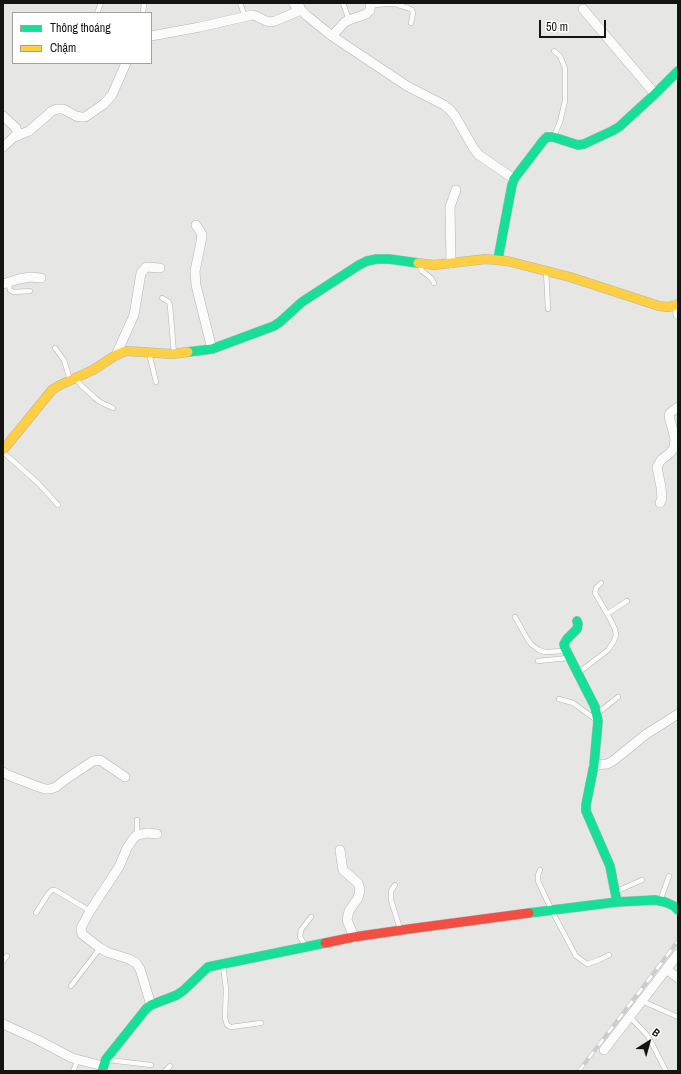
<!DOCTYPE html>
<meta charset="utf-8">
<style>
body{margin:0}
#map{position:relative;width:681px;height:1074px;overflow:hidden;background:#e6e6e5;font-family:"Archivo Narrow",sans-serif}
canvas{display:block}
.frame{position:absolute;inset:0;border:4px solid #141413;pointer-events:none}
.legend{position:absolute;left:12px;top:12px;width:140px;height:52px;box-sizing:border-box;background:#fff;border:1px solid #a1a1a1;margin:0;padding:5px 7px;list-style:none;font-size:12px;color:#141413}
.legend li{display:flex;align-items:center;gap:8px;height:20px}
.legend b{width:20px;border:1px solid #a1a1a1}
.north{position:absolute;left:629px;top:1022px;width:40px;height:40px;-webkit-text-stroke:3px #fff;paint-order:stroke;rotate:37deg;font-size:11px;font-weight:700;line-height:16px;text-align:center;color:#141413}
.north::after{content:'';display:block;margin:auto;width:14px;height:18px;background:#141413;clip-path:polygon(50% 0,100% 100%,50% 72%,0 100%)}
.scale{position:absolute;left:539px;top:20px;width:67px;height:18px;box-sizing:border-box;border:2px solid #141413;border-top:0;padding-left:5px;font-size:12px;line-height:14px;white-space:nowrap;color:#141413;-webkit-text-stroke:3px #fff;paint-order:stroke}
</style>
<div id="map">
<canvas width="681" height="1074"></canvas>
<div class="frame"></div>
<ul class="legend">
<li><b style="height:5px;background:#16e098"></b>Thông thoáng</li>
<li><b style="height:5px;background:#ffcf43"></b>Chậm</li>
</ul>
<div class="north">B</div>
<div class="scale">50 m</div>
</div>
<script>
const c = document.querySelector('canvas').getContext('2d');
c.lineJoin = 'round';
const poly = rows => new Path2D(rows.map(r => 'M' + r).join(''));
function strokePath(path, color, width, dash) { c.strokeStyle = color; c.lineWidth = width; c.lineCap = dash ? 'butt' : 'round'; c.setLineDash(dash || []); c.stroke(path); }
const lane = poly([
 [240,3,245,17],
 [291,3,296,12],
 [343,3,349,20],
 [371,6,383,4,395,4,408,8,412,10,413,13,411,23],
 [97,13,101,3],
 [143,13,144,3],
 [554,136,560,122,565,101,565,68,560,56,554,51],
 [419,264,422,271,431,278,434,283],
 [546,271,548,309],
 [8,282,10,290,13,292,30,291],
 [162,298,169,302,170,306,174,354],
 [55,348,64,360,70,380],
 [149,353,156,382],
 [76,379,81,385,95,398,100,402,113,408],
 [3,452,38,483,58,505],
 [607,614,627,601],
 [515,617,528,640,532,645,539,650,545,652,566,651],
 [538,661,568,658],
 [578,673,608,650,614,641,616,635,615,629,609,617,595,593,596,588,601,583],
 [559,699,573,703,595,719],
 [598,713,618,697],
 [137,835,137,820],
 [540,870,538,875,538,881,552,911,576,956,587,964,599,960,609,955],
 [395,885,391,891,391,900,400,929],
 [617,891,642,880],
 [660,901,669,876],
 [36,913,48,894,52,890,55,890,90,911],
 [305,945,300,937,301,930,311,917],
 [3,961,7,956],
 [223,965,226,989,225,1018,227,1025,231,1027,261,1023],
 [71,986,100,948],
 [642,1001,678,1017],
 [630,1017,648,1036,666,1071],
 [108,1060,151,1065],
 [73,1071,78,1060],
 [165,1071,170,1066]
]);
const street = poly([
 [298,3,301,10,306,15,332,36,407,86,444,105,450,110,455,116,474,149,479,155,514,179],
 [583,9,655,94],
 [151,36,200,27,252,15,256,16,266,21,270,22,275,21,301,10],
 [332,36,345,22,349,20,366,14,370,10,371,3],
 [3,116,16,128,18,136],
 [3,147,14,137,29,131,52,111,57,109,63,109,76,116,81,117,85,117,104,104,112,95,126,63],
 [196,225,200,231,202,235,201,242,195,271,196,285,212,349],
 [451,263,450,207,456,190],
 [3,284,19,279,30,277,41,278],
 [677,304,678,315],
 [116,355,134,315,141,273,146,267,160,268],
 [660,503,662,498,661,487,657,467,661,460,670,453,674,448,675,439,669,416,670,413,678,407],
 [594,765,607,764,613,761,645,735,678,714],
 [3,772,8,775,36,786,45,789,50,789,56,787,66,779,93,761,100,760,125,777],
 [340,850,342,864,343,870,358,883,360,890,358,898,349,911,347,920,354,937],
 [666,969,678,978],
 [151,1005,140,969,136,963,129,959,107,952,100,948,82,934,81,928,90,911,119,867,127,848,133,839,137,835,147,833,157,834],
 [3,1024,38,1040,72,1058,103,1066],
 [604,1050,678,954]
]);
const fast = poly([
 [498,259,512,185,514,179,543,141,547,137,553,137,578,145,584,144,612,131,619,127,655,94,678,71],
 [188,352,212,349,274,326,280,322,302,302,359,265,367,261,377,259,389,259,418,263],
 [577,621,578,624,577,629,567,639,564,644,565,648,595,707,598,721,594,765,586,805,586,811,610,866,617,902],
 [529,913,617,902,655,900,665,902,674,906,678,910],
 [102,1071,106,1059,146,1009,151,1005,177,995,184,990,208,967,325,943]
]);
const slow = poly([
 [418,263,434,265,486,259,507,261,570,277,659,306,667,307,674,306,678,304],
 [3,450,52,390,60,385,93,370,116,355,126,351,172,354,188,352]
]);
const jam = poly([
 [325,943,354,937,409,929,529,913]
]);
const rail = poly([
 [579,1071,678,941]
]);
strokePath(lane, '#b4b4b4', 5.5);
strokePath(street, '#b4b4b4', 10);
strokePath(fast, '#b4b4b4', 10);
strokePath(slow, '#b4b4b4', 10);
strokePath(jam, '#b4b4b4', 10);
strokePath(lane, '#fbfbfb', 4.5);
strokePath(street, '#fbfbfb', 9);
strokePath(fast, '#16e098', 9);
strokePath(slow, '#ffcf43', 9);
strokePath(jam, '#f24e42', 9);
strokePath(rail, '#ccc', 4);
strokePath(rail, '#fff', 2.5, [8]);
</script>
